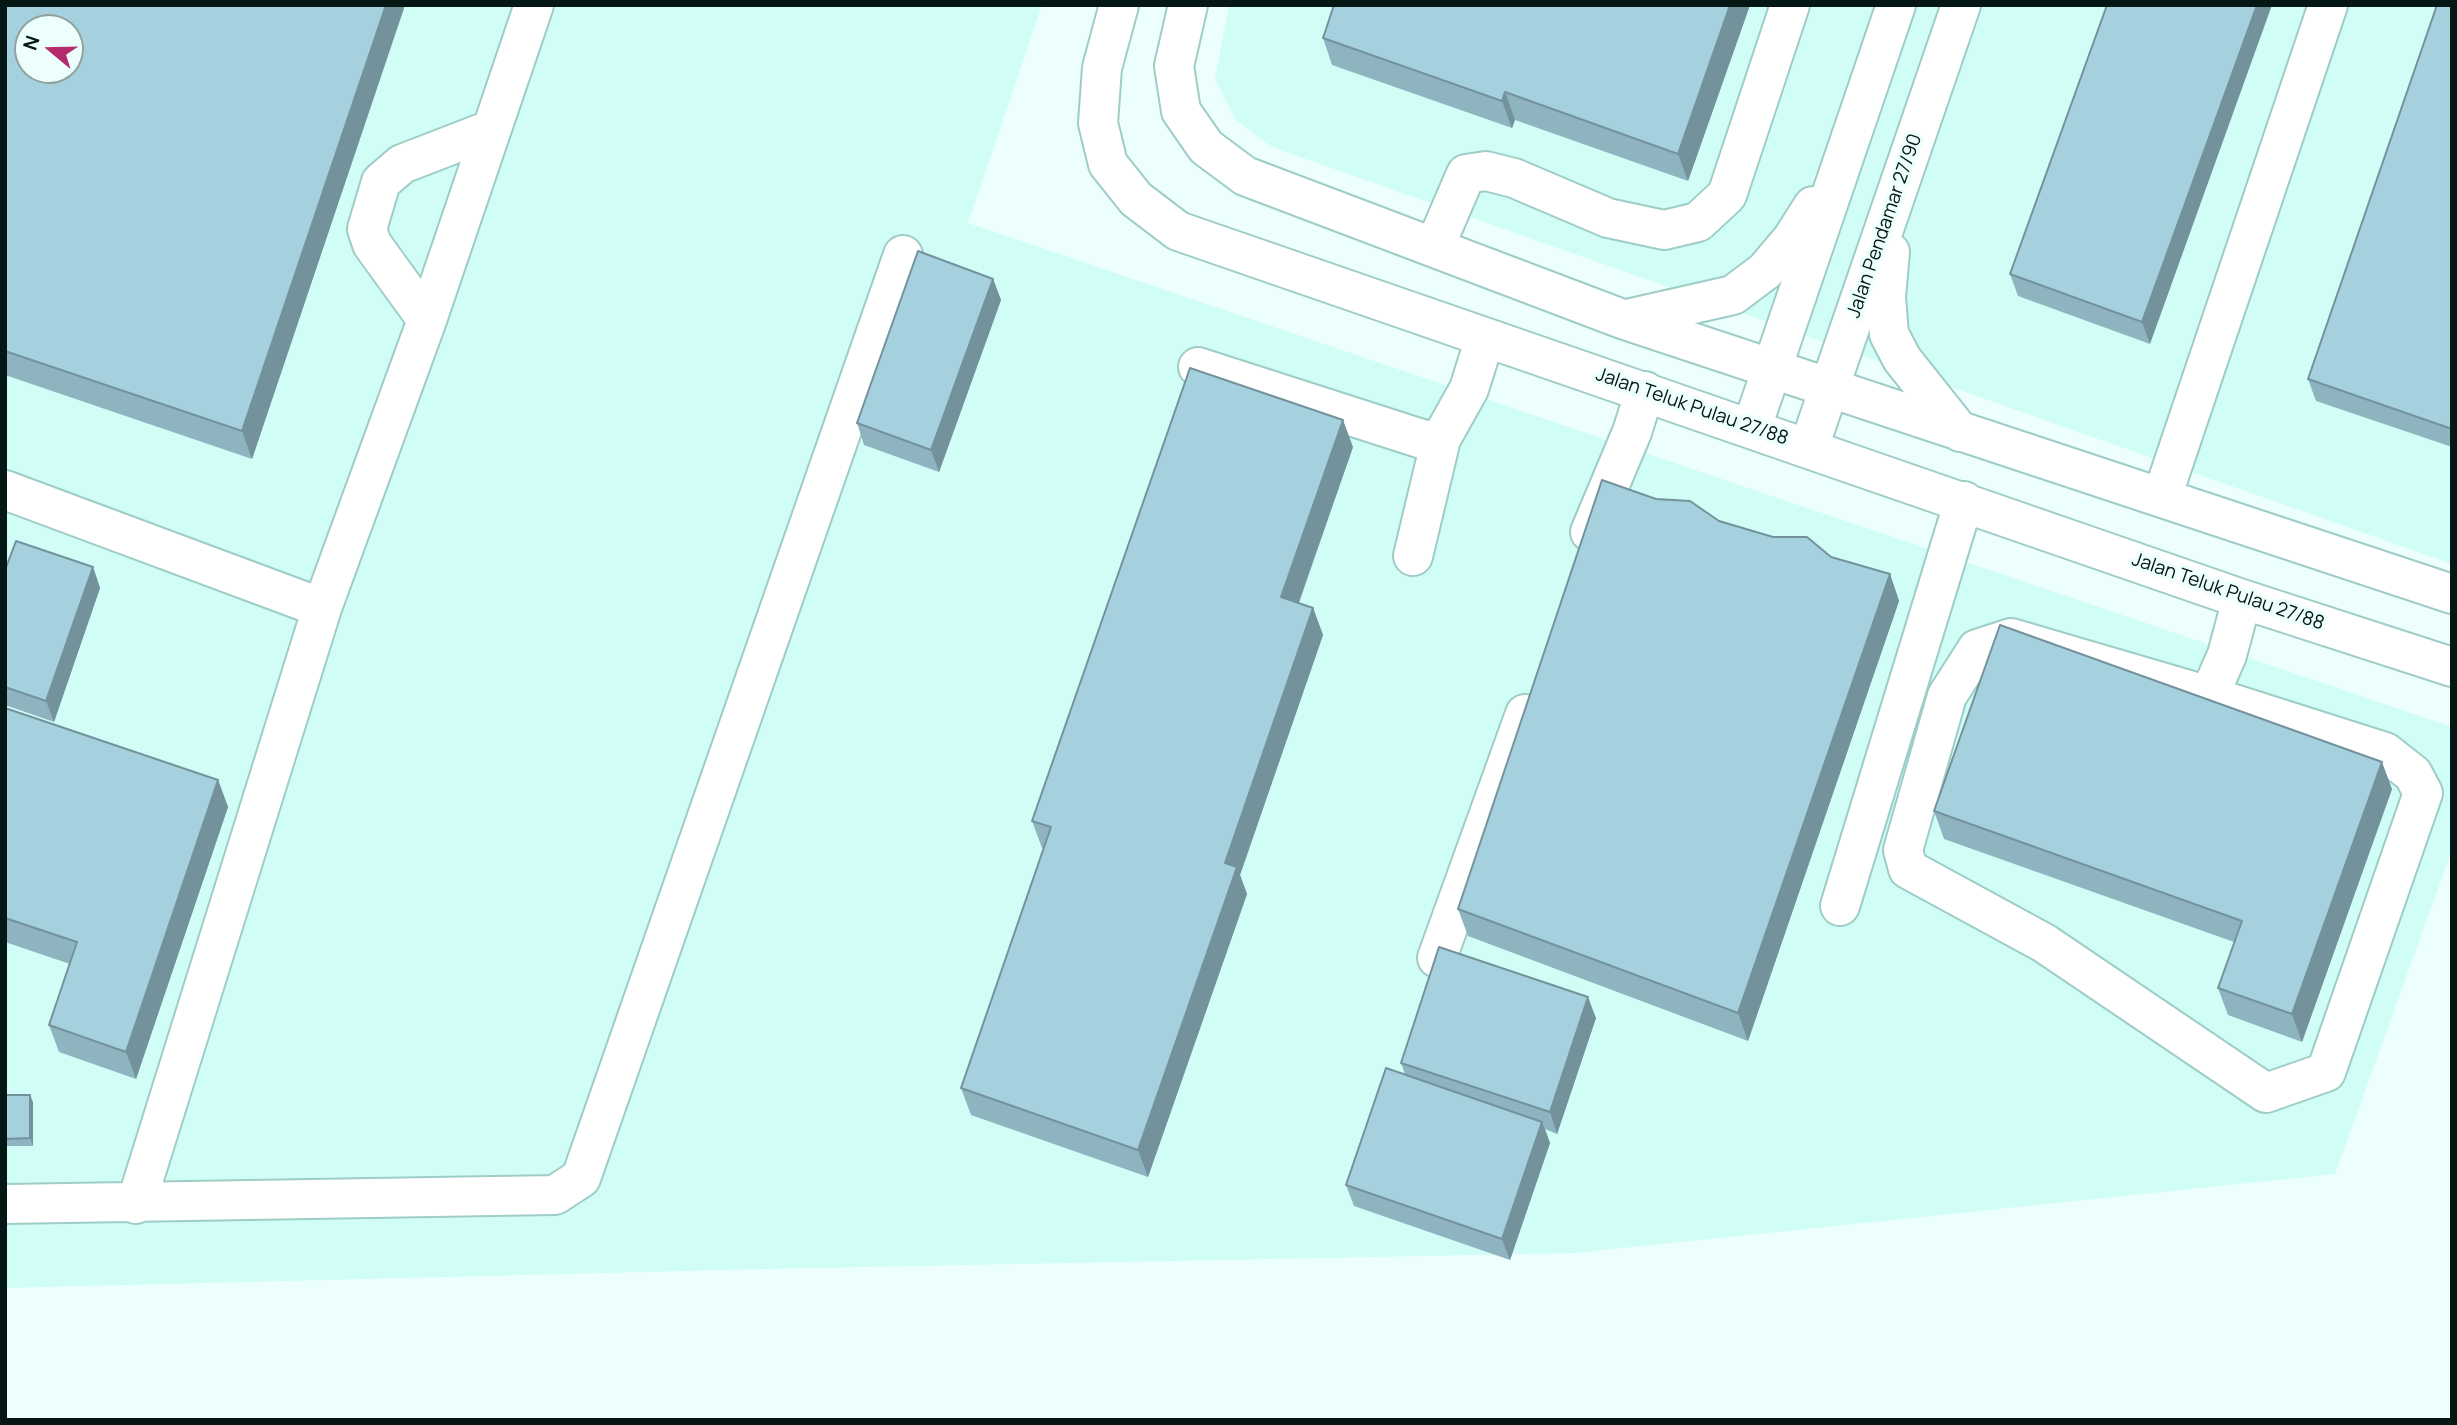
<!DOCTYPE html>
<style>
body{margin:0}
#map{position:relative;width:2457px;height:1425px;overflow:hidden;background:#ecfffc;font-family:Manrope,sans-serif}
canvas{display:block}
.frame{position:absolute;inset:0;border:7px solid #051715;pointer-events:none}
.north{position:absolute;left:14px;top:14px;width:70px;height:70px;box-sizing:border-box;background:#ecfffc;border:2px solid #90a2a0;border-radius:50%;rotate:289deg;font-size:19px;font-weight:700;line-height:28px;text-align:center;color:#051715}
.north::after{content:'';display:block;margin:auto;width:24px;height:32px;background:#b42c6d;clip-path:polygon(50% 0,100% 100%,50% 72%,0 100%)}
</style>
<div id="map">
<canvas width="2457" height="1425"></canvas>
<div class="frame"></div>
<div class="north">N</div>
</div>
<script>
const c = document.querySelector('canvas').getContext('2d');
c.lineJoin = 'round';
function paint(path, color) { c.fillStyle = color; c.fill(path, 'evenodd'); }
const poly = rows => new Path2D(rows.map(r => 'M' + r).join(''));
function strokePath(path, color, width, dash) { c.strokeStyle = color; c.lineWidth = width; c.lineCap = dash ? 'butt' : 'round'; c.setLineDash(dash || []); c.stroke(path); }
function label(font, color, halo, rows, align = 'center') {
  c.font = font + ' Manrope,sans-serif'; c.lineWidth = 7; c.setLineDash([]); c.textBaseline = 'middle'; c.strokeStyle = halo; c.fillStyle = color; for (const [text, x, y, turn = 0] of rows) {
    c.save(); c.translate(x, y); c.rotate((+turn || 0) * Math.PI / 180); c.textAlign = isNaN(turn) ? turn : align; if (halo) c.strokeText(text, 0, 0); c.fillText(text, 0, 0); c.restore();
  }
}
const built = poly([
 [5,5,1042,5,968,223,2452,727,2452,850,2335,1174,1575,1253,763,1269,5,1288],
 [28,28,70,28,70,70,28,70],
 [1229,5,2452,5,2452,564,1272,147,1235,119,1215,79]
]);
const minor = poly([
 [1119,5,1102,68,1098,123,1108,164,1136,199,1178,231,2242,599,2452,667],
 [1188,5,1174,66,1181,111,1206,147,1245,176,1625,320,2452,594],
 [1435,246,1466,174,1486,171,1514,178,1608,218,1664,230,1698,222,1727,195,1790,5],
 [1890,252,1886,297,1889,334,1902,359,1960,432],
 [1627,319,1733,295,1765,271,1792,239,1813,206],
 [427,320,372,244,367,229,381,182,402,164,490,130],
 [1198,367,1425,440,1441,439,1469,389,1485,338],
 [1752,427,1896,5],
 [1809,447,1961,5],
 [5,490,322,608],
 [2162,497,2328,5],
 [1590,532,1632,432,1645,391],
 [1413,556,1441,439],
 [2209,696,2011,638,1977,649,1947,696,1903,850,1908,869,2044,943,2266,1093,2326,1072,2423,793,2413,774,2385,752,2209,696,2227,655,2242,599],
 [1840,906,1964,501],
 [1437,958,1525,714],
 [5,1204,555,1195,581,1178,903,255],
 [136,1204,322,608,427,320,534,5]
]);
const wall = poly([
 [5,5,405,5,252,459,5,375],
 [1334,5,1750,5,1688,181,1515,120,1512,128,1332,65,1323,38],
 [2107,5,2150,344,2018,296,2010,274],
 [2452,5,2452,447,2316,401,2308,379],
 [993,279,1001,300,939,472,864,445,857,423],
 [1353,447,1299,603,1313,608,1323,635,1240,875,1247,894,1148,1177,971,1115,961,1088,1044,848,1042,848,1032,821],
 [1719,521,1831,557,1890,574,1899,601,1748,1041,1468,936,1458,909],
 [93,567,100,588,54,722,5,705,5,570],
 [5,708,218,780,228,807,136,1079,59,1052,49,1025,70,964,5,942],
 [2392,789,2302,1042,2228,1015,2218,988,2234,942,1944,839,1934,811],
 [1596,1018,1557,1134,1545,1129,1550,1143,1510,1260,1354,1206,1346,1185,1405,1074,1401,1063],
 [5,1095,33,1102,33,1146,5,1146]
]);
const shadedWall = poly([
 [386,5,405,5,252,459,242,431],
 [1730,5,1750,5,1688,181,1678,154],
 [2257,5,2272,5,2150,344,2142,322],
 [1505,92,1515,120,1512,128,1502,101],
 [993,279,1001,300,939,472,931,450],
 [1343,420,1353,447,1291,624,1281,597],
 [93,567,100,588,54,722,46,701],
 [1890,574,1899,601,1748,1041,1738,1013],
 [1313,608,1323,635,1240,875,1247,894,1148,1177,1138,1150,1225,863],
 [2382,762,2392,789,2302,1042,2292,1014],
 [218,780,228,807,136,1079,126,1052],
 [1588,997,1596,1018,1557,1134,1550,1112],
 [30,1095,33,1102,33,1146,30,1138],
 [1542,1122,1550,1143,1510,1260,1502,1239]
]);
const building = poly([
 [5,5,386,5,242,431,5,351,5,5],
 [28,28,70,28,70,70,28,70,28,28],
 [1334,5,1730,5,1678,154,1505,92,1502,101,1323,38,1334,5],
 [2107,5,2257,5,2142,322,2010,274,2107,5],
 [2437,5,2452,5,2452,429,2308,379,2437,5],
 [918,251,993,279,931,450,857,423,918,251],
 [1190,368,1343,420,1281,597,1313,608,1225,863,1237,867,1138,1150,961,1088,1051,827,1032,821,1190,368],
 [1602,480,1656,499,1690,501,1719,521,1773,537,1807,537,1831,557,1890,574,1738,1013,1458,909,1602,480],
 [16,541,93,567,46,701,5,687,5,570,16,541],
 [2000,625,2382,762,2292,1014,2218,988,2242,921,1934,811,2000,625],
 [5,708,218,780,126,1052,49,1025,77,942,5,918,5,708],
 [1439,947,1588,997,1550,1112,1401,1063,1439,947],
 [1386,1068,1542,1122,1502,1239,1346,1185,1386,1068],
 [5,1095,30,1095,30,1138,5,1139,5,1095]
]);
const streetNames = [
 ["Jalan Pendamar 27/90",1885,226,-71],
 ["Jalan Teluk Pulau 27/88",1692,407,19],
 ["Jalan Teluk Pulau 27/88",2228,592,19]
];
paint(built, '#d0fef7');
strokePath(minor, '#9ecdc7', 42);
strokePath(minor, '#fff', 38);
paint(wall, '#8eb4c0');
paint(shadedWall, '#74929c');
paint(building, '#a5d1df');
strokePath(building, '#74929c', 2);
label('19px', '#051715', '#ecfffc', streetNames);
</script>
